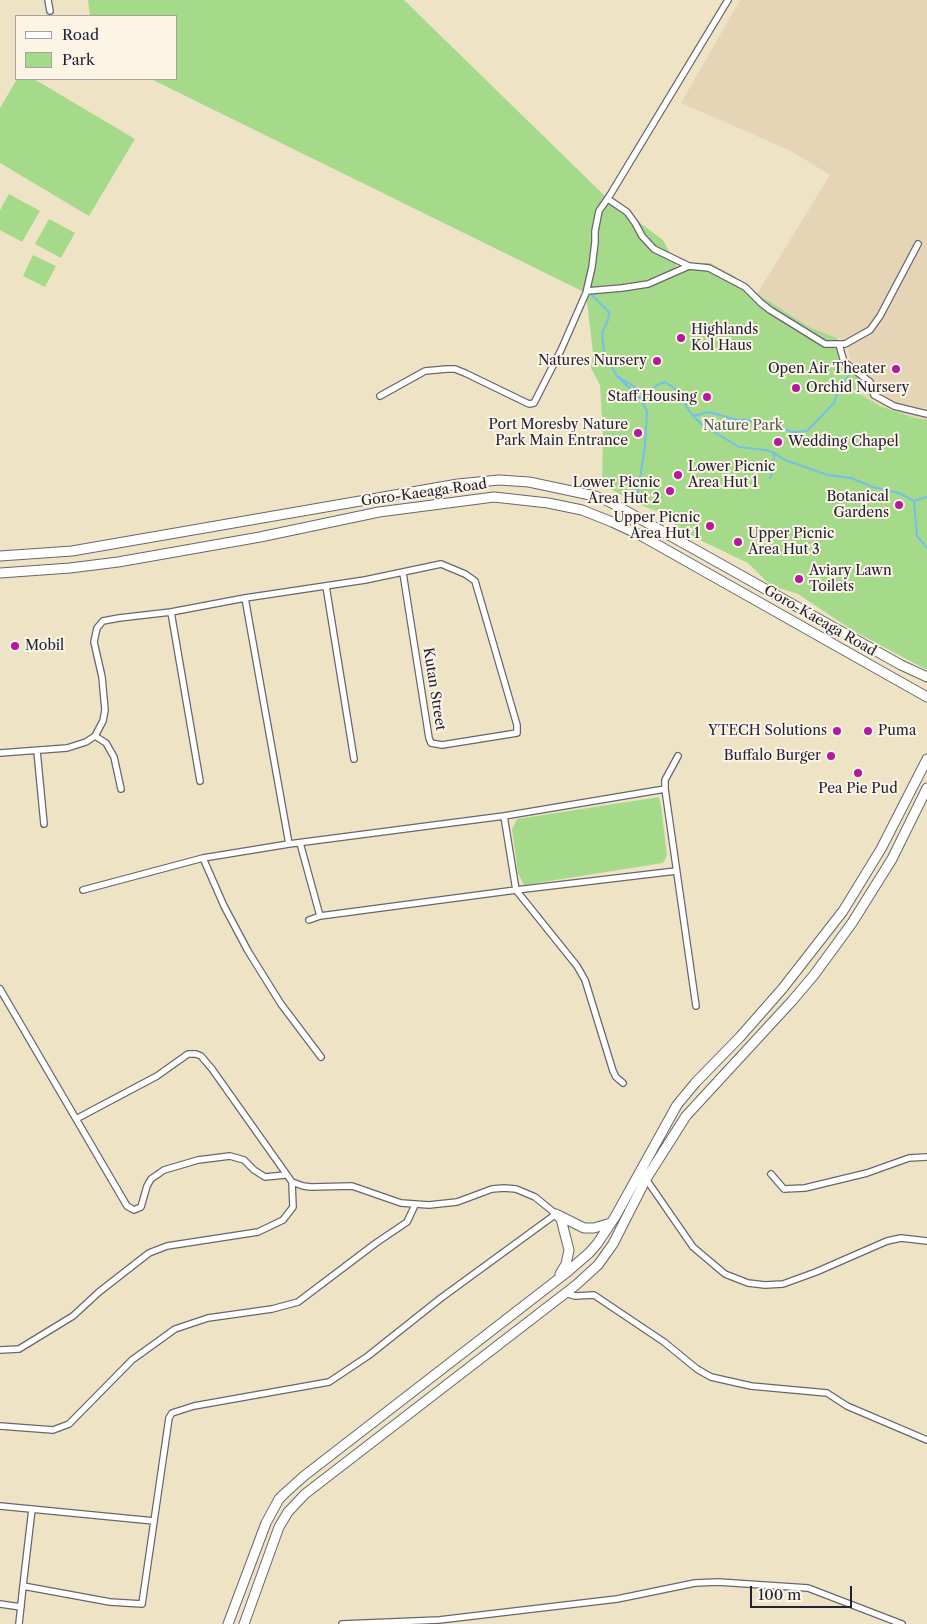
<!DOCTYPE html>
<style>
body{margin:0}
#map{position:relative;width:927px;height:1624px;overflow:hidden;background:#eee4c5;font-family:"Libre Caslon Text",serif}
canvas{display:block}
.legend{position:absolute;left:15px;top:15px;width:162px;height:65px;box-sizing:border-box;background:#fcf5e5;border:1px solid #a5a1a1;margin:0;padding:6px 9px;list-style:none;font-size:15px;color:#22223b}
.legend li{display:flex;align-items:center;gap:10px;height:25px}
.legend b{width:25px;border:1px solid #a5a1a1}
.scale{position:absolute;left:750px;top:1586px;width:102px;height:22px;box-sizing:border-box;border:2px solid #22223b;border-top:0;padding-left:6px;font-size:15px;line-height:18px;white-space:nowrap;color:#22223b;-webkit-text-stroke:4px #fcf5e5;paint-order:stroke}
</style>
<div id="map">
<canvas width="927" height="1624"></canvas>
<ul class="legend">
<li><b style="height:6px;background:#fff"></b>Road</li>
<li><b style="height:14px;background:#a6da8b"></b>Park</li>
</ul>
<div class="scale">100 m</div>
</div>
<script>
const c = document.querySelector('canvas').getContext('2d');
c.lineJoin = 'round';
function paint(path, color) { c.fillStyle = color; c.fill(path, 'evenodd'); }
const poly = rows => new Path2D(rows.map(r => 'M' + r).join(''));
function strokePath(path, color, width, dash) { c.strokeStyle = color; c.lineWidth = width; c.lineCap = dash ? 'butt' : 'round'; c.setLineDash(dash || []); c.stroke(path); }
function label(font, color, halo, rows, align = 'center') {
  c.font = font + ' "Libre Caslon Text",serif'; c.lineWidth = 4; c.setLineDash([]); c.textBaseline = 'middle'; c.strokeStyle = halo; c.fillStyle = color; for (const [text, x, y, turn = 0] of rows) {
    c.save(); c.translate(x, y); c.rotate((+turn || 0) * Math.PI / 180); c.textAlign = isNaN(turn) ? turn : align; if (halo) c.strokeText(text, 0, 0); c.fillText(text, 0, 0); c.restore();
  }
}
const built = poly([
 [740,0,927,0,927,420,915,418,879,405,858,393,846,341,809,327,757,294,830,175,791,151,681,103]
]);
const green = poly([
 [88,0,404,0,608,199,663,240,679,270,691,263,710,263,734,276,761,296,809,327,837,338,845,365,863,377,858,393,880,406,915,418,927,420,927,670,852,630,798,594,770,585,748,563,683,532,663,514,634,502,602,484,603,434,600,385,591,368,593,353,586,293,151,79,176,79,176,16,90,16],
 [17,79,34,79,135,139,89,216,0,163,0,108],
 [9,194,40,211,22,242,0,230,0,210],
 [49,219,75,233,61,258,35,244],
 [33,255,56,266,45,287,23,276],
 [659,797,661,805,667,856,663,863,524,885,518,873,512,829,517,819]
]);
const stream = poly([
 [590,293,609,312,608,320,602,333,604,353,617,376,641,399,647,412,645,446,637,498],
 [619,377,641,391,652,390,657,385,665,382,677,390,684,398,686,406,693,416,701,424,739,447,766,450,774,453,774,458,773,461,774,470,770,478],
 [693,416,709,412,738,420,747,420,770,427,782,428,792,432,807,431,834,403,840,387,850,374],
 [774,453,785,460,828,475,851,478,873,487,899,493,914,501,927,497],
 [914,501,917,536,927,548]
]);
const street = poly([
 [48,0,50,11],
 [608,199,627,212,635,223,642,236,654,249,689,266],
 [587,291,622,288,648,284,689,266,709,268,745,287,761,303,770,310,825,344,845,344,870,330,880,316,918,244],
 [839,344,844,362,870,382,874,395,894,406,927,414],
 [380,396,425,371,447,369,455,369,465,373,529,404,534,403,561,350,586,293,592,267,595,242,595,231,599,211,610,195,728,0],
 [326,586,354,759],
 [245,598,289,844],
 [171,612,200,781],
 [95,736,106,743,114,757,121,789],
 [37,751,44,824],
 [0,753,67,748,86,742,95,736,103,721,105,710,102,677,94,642,97,628,103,621,119,618,171,612,245,598,365,580,441,564,465,574,475,581,517,725,517,733,442,745,431,743,429,738,403,573],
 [678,756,665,780,665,789,696,1006],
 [504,816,516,890,577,966,585,980,613,1071,616,1077,623,1083],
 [300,843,320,916],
 [203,858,224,906,248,951,281,1004,321,1057],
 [83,890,203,858,289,844,504,816,665,789],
 [309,920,320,916,516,890,676,871],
 [0,989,127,1206,134,1210,141,1207,147,1186,151,1179,164,1170,198,1160,230,1156,244,1160,254,1170,265,1177,285,1175],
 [771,1174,784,1189,805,1188,867,1173,909,1158,927,1157],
 [646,1179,693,1247,725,1274,748,1283,765,1285,783,1284,816,1272,887,1241,901,1238,927,1241],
 [565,1293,575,1296,594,1295,664,1342,697,1369,711,1377,751,1386,827,1393,847,1406,927,1440],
 [0,1350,19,1349,73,1316,99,1292,149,1253,167,1246,258,1232,283,1220,293,1207,292,1182],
 [0,1426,53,1430,69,1424,132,1360,175,1329,208,1318,272,1309,298,1302,376,1243,407,1222,415,1205],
 [0,1506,154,1521],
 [23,1586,32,1509],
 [0,1604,21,1607],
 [19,1624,23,1586,110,1602,142,1604,169,1418,172,1413,194,1406,329,1382,368,1356,441,1298,556,1214,535,1197,516,1189,504,1188,492,1189,457,1202,429,1205,401,1203,352,1186,311,1187,303,1186,292,1182,212,1069,201,1056,196,1054,188,1054,157,1076,76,1119],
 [342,1624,439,1620,617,1599,695,1583,718,1582,808,1588,902,1624]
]);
const primary = poly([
 [0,556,72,551,458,484,499,480,529,482,595,496,610,502,901,665,927,677],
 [0,573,70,568,118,562,260,537,379,512,494,497,548,503,582,510,612,522,640,535,927,697],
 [556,1214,561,1219,569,1250,566,1264,560,1274],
 [558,1215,584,1228,594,1228,611,1223],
 [228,1624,266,1523,279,1499,284,1494,304,1476,566,1273,589,1253,597,1244,615,1217,677,1105,696,1082,740,1037,783,988,843,911,881,849,927,759],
 [244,1624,279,1527,288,1512,305,1494,576,1285,598,1265,613,1244,646,1179,686,1116,792,1001,814,975,852,923,892,859,927,788]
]);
const markers = [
 [681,338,5,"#b5179e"],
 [657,361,5,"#b5179e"],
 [896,369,5,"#b5179e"],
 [796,388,5,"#b5179e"],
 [707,397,5,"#b5179e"],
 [638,433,5,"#b5179e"],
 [778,442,5,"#b5179e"],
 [678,475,5,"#b5179e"],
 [670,491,5,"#b5179e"],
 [899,505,5,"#b5179e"],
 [710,526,5,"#b5179e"],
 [738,542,5,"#b5179e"],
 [799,579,5,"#b5179e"],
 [15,646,5,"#b5179e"],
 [837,731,5,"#b5179e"],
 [868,731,5,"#b5179e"],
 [831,756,5,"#b5179e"],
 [858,773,5,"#b5179e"]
];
const poiNames = [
 ["Highlands",691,330,"left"],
 ["Kol Haus",691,346,"left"],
 ["Natures Nursery",647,361],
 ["Open Air Theater",886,369],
 ["Orchid Nursery",806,388,"left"],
 ["Staff Housing",697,397],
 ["Port Moresby Nature",628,425],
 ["Park Main Entrance",628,441],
 ["Wedding Chapel",788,442,"left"],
 ["Lower Picnic",688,467,"left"],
 ["Area Hut 1",688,483,"left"],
 ["Lower Picnic",660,483],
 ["Area Hut 2",660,499],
 ["Botanical",889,497],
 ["Gardens",889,513],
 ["Upper Picnic",700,518],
 ["Area Hut 1",700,534],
 ["Upper Picnic",748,534,"left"],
 ["Area Hut 3",748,550,"left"],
 ["Aviary Lawn",809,571,"left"],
 ["Toilets",809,587,"left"],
 ["Mobil",25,646,"left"],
 ["YTECH Solutions",827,731],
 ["Puma",878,731,"left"],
 ["Buffalo Burger",821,756],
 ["Pea Pie Pud",858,789,"center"]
];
const parkNames = [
 ["Nature Park",743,426]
];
const streetNames = [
 ["Goro-Kaeaga Road",424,493,-8],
 ["Goro-Kaeaga Road",820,621,30],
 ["Kutan Street",434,689,81]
];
paint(built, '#e6d4b7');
paint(green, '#a6da8b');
strokePath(stream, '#73bfed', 2);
strokePath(street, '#69666b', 8);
strokePath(primary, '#69666b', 11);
strokePath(street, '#fff', 5.5);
strokePath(primary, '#fff', 9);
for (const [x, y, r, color] of markers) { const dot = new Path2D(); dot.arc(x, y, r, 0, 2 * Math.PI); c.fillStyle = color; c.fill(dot); strokePath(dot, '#fcf5e5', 2); }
label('14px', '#22223b', '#fcf5e5', poiNames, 'right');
label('14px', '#4a5953', '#fcf5e5', parkNames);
label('14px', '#22223b', '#fcf5e5', streetNames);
</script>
